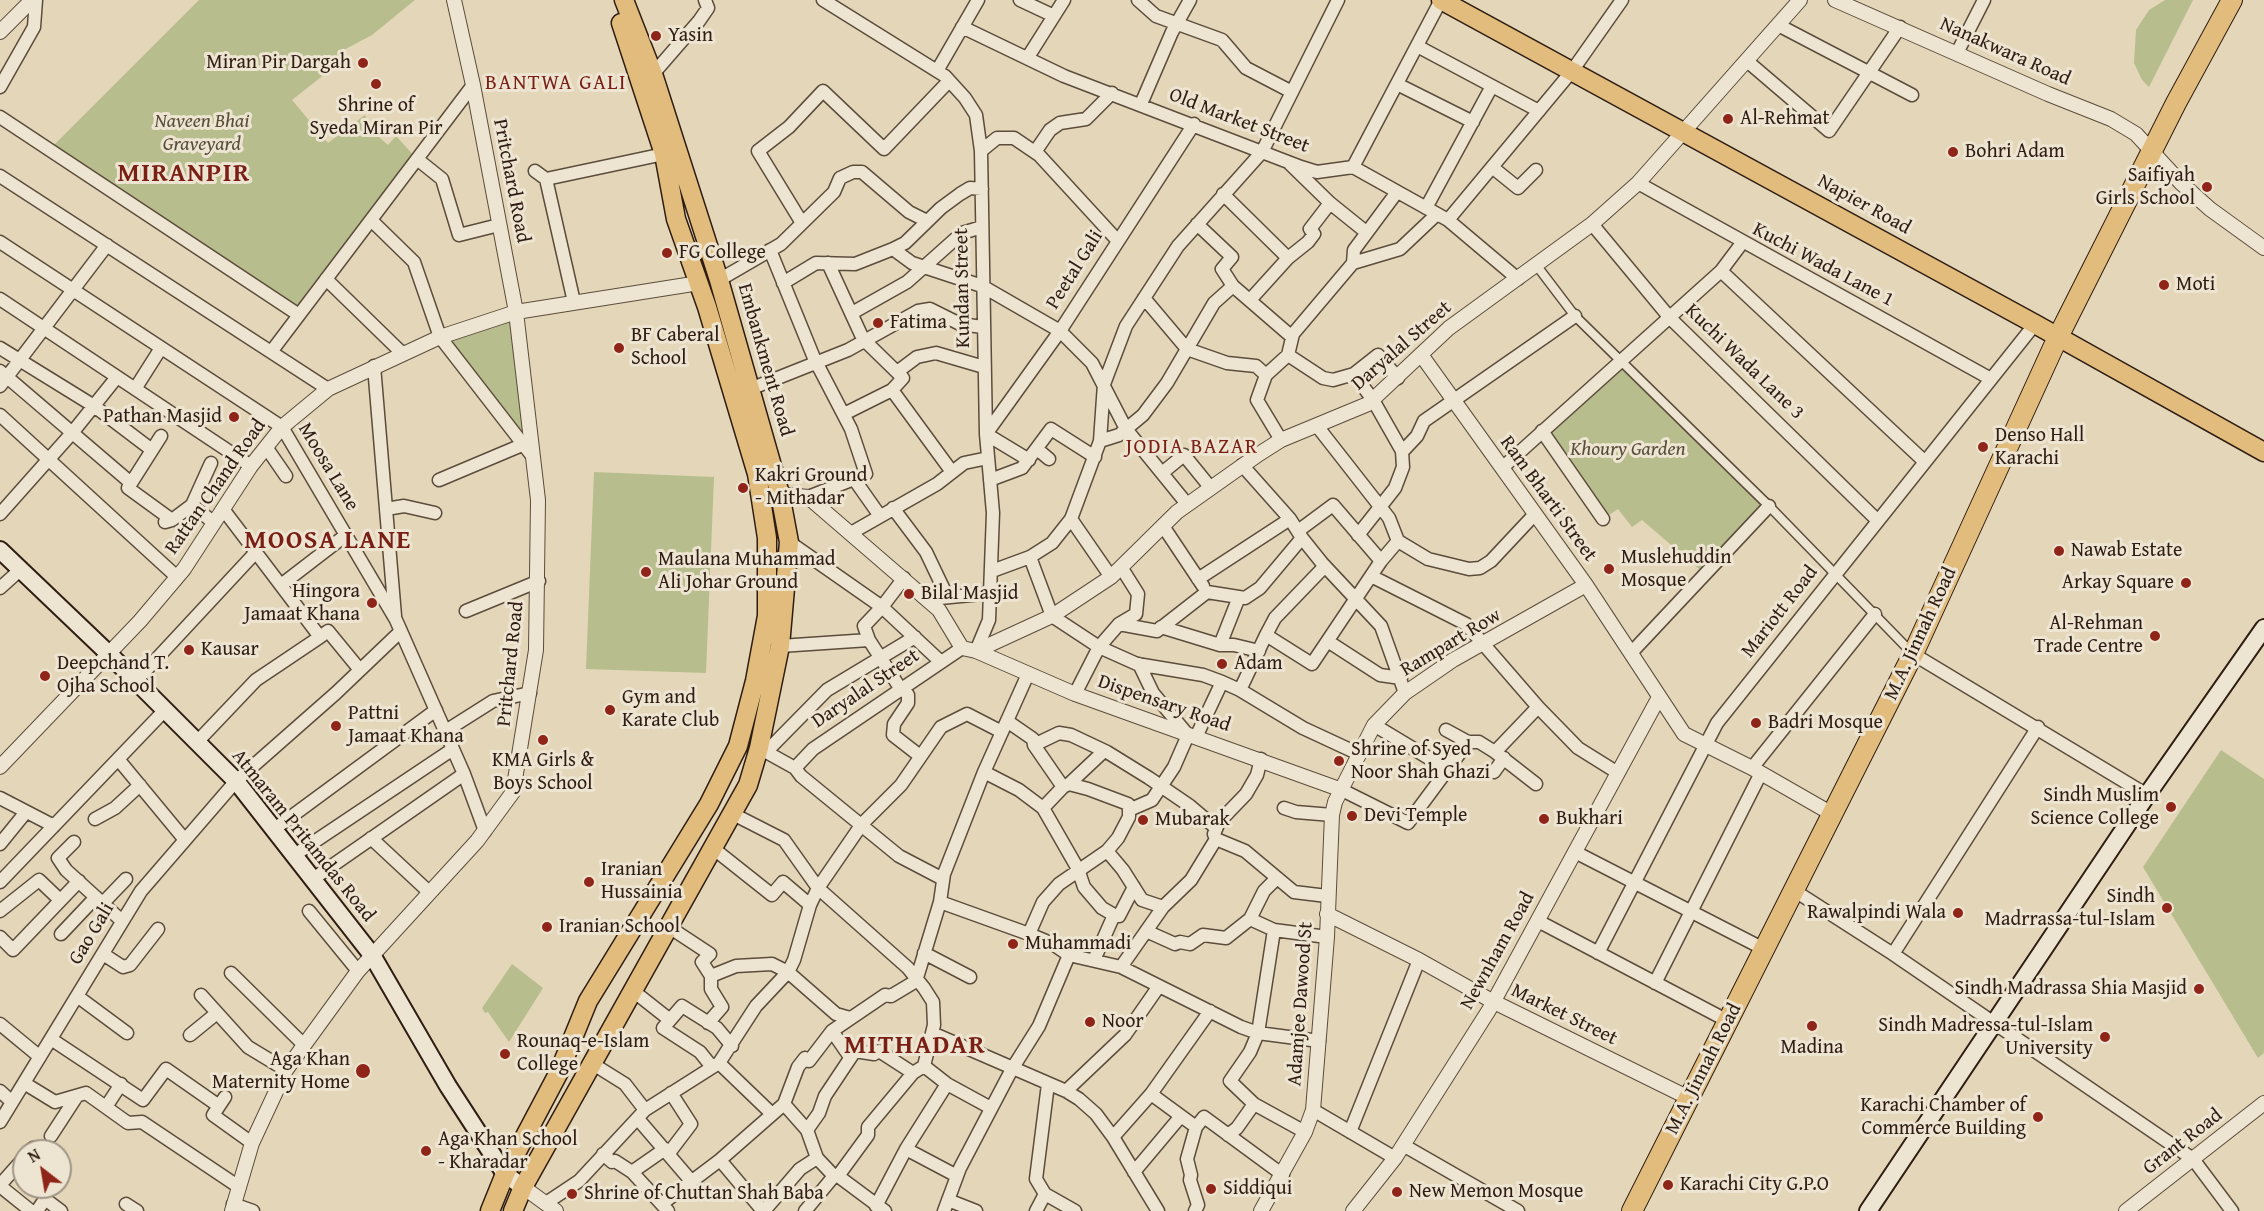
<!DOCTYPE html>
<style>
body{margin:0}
#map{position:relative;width:2264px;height:1211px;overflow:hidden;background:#e4d7b9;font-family:"Gentium Book Plus",serif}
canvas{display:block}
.north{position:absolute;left:12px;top:1139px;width:60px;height:60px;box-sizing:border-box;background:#ede5d2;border:2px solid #a19586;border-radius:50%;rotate:329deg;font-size:16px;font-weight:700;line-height:24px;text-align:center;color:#2f1d13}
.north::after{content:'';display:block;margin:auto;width:21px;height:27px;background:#8f2418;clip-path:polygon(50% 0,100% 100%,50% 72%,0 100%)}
</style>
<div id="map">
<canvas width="2264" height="1211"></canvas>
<div class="north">N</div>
</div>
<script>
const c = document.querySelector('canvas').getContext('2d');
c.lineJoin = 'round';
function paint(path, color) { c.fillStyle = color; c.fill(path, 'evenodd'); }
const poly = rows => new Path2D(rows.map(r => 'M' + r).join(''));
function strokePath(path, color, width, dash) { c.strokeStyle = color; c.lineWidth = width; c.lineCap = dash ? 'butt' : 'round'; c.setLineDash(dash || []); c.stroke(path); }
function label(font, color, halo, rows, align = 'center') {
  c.font = font + ' "Gentium Book Plus",serif'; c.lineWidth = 6; c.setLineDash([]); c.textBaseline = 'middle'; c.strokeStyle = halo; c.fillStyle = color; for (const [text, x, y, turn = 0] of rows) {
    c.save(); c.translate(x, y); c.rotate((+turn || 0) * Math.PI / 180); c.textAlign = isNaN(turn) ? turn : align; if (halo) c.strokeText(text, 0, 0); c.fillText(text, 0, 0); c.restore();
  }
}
const green = poly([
 [199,0,415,0,372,35,340,52,344,59,292,100,328,143,365,115,370,129,388,145,396,136,417,159,299,315,52,147],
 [2165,0,2193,0,2149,87,2142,80,2134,63,2136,30,2149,10],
 [516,312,533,457,452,341],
 [1620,360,1769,506,1705,574,1642,520,1632,527,1618,509,1603,519,1542,431],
 [594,472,714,477,706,673,586,669],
 [2221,750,2264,779,2264,1053,2258,1058,2143,867],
 [512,964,543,988,509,1042,488,1012,485,1013,482,1008]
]);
const pedestrian = poly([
 [1537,266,1575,316,1769,506,1912,653]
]);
const minor = poly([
 [823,0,945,76,965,98,976,115,981,151,986,434,993,513,989,620,976,651],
 [1020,0,1054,16],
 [1138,0,1156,16,1222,40,1246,68,1292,92],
 [1780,26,1912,95],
 [962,27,1064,76,1301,167,1317,172,1353,167,1448,220,1518,279],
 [1417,46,1539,111],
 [1957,53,1984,0],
 [1028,57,1064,0],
 [1747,61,1829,131,1900,27],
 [937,71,978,0],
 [653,74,699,21,708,8,705,0],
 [1397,84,1473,122],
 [0,87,34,27,36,0],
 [1141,104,1172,32,1190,0],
 [0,117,299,315],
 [981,151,997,138,1014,138,1039,155,1117,240],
 [1035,152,1050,130,1060,123,1086,119,1112,93],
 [417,159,442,179,459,235,499,225],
 [1290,164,1330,203,1366,232],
 [1353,167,1441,0],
 [1492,167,1518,188,1536,170],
 [535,171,546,179,664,154],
 [0,176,328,389],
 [546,179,574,302],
 [1638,183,1991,379],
 [1223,194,1288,258],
 [1426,208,1492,86],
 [371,220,414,262,440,337,533,457],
 [1448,220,1572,71,1622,0],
 [802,223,758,151,789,127,823,91,884,149,949,81],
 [1197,224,1232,257,1222,269,1233,286,1292,337],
 [1592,224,1670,318,1877,520],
 [0,242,282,427,396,620,464,774,485,831],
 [893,249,912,263,982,286,1060,331,1092,363,1126,429,1187,504],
 [770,250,814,358,851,429,866,474,854,479],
 [828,263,863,339,903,378,892,390,952,472],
 [1353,263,1354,250,1397,192],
 [1721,271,1924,461],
 [326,279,403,354],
 [719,280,781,244,834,192,840,178,853,172,862,172,909,212,927,221],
 [783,283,816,263,855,264,893,249,905,243,941,208,960,194,970,188,982,189],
 [1144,298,1187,349,1227,363,1256,366,1266,375],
 [0,299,251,466],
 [1250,300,1288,258,1308,242,1314,234,1310,229,1330,203],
 [852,313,907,282,962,233,982,227],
 [0,348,94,406,152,450],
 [271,352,473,85],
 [1288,355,1323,378,1333,380,1354,374,1378,355,1398,378],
 [374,366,395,616],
 [0,371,131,483],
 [897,372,917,357,936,353,984,367],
 [1354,374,1373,400,1402,451,1403,467,1395,488,1358,535],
 [0,386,107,245],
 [135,389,161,348],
 [750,389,848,350,918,311,930,309,960,324,983,327],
 [844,414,892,390],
 [0,415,177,577],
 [1317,426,1389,518,1398,541,1428,559,1469,569,1480,568,1491,561,1535,514],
 [1542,431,1603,519],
 [161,436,128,488,172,520],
 [1281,440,1257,400,1266,375,1288,355,1293,334,1353,263,1400,249,1437,214],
 [1100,441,1119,435,1143,415,1167,383,1214,303,1233,286],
 [266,447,286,476],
 [1037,449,1049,459],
 [1402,452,1417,436,1424,421,1575,316],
 [1029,460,986,434,1060,331,1194,124],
 [1242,465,1290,519,1302,538,1322,563,1381,626,1405,693],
 [1502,468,1721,271,1742,243],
 [1162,473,1184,455,1210,487],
 [439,480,522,445],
 [990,480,1022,468,1051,429,1095,457],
 [808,497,854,479,880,516],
 [192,505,214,523],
 [893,508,926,552,947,596],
 [386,509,404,506,435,513],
 [0,514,72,433,117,377],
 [1071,519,1111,577],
 [165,522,172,520,192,505,211,463],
 [1163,526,1203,586],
 [1298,531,1333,505,1381,561],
 [851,533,937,484,964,463,988,458],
 [789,542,882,607,864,626,869,640],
 [1030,557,1052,616,1099,647,1137,664,1203,675,1222,682,1240,690,1303,728,1359,754],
 [992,571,1030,557,1052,543,1071,519,1100,441,1104,384,1126,326,1178,246,1262,152,1338,0],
 [1371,576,1466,624,1538,707,1578,748,1618,773],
 [904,578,882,607,941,662],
 [1198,579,1290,519],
 [281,585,346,535],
 [0,588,20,570],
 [940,598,992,593],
 [466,611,539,581],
 [1119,624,1157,631,1207,592,1245,598,1260,588,1302,538],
 [1161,627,1220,645,1234,645,1259,651],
 [1266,635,1275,618,1325,566],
 [320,637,328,631,360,670],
 [1329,642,1380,675,1401,678],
 [1220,645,1239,597],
 [780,646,869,640,900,688],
 [1631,653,1769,506],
 [1913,654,2147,795],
 [136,681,256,552],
 [902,687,908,695,908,703,894,724,893,735,920,756],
 [1240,690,1266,635,1312,664,1381,561,1398,541],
 [1075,694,1099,647,1119,624,1136,614,1138,594,1121,567],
 [1007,721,1033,739,1034,745,1063,787,1069,784,1088,789,1128,804,1129,810],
 [1374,725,1447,769],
 [1446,730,1468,742],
 [444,732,493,701,530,693],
 [1196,737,1222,682],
 [197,742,256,680,320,637,223,509],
 [1034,745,1059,733,1071,735,1107,752,1149,778,1190,806,1216,828],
 [759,748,795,768,801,776,899,856,943,879],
 [766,752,827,690,915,637],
 [1495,752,1536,784],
 [118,759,185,840],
 [795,768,813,749,962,648],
 [1752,768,1875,614],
 [984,772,1019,790,1043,808,1078,869,1084,887,1102,908,1114,915],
 [1494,772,1504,758],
 [1069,784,1103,752],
 [1342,790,1408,823,1468,742,1479,742,1495,752,1538,707],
 [0,798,54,826],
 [1043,808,1063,787],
 [1284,808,1296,812,1332,815],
 [1129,810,1152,800,1174,767,1188,735,1153,693,1139,664],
 [733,814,784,840,818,888,908,968,924,988,933,1002,934,1025,924,1066],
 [95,819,115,808,140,785],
 [273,830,436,710],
 [371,838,429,892],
 [1216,839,1245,851,1294,892,1327,896],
 [74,842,58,858,66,870,122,921],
 [0,844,26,812],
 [714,849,772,895,783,882,810,905],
 [1107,851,1123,870,1142,900,1163,907],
 [1575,852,1764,949],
 [293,856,453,749],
 [313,879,464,774],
 [0,882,165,710],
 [1795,891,1893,954,2193,1159,2232,1211],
 [940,902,1029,934,1053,944,1069,955,1121,967,1241,1027,1258,1033,1319,1041],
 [103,903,126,879],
 [0,911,39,880,60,900],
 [309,911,358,971],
 [1250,919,1274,930,1327,937],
 [1538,921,1728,1021],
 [669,927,710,954,702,962,711,976,711,989,722,1007,708,1023],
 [1274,930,1258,1033,1250,1052,1230,1081,1254,1104,1305,1132],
 [1146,931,1175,944,1180,942,1190,944,1203,935,1226,938,1250,919,1264,891,1276,879],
 [61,934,96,897],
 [1029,934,1043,902,1059,884,1107,851,1118,838,1129,817,1129,810],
 [0,937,13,950,79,881],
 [924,953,970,977],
 [1598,953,1717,723,2035,324],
 [103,954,123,967,130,965,158,929],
 [1893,954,2038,727],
 [1094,960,1114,915,1119,916,1134,887],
 [1121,967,1163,907,1191,880,1216,839,1214,834,1219,822,1246,794,1257,775,1261,759],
 [231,973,304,1045],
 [711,976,736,966,772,964,788,972,836,1014,850,1018],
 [1655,983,1761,773],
 [632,990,670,1020,663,1028,700,1052,712,1067],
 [201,995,248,1047,286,1070],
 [77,996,127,1033],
 [670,1020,682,1006,717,1028,732,1046],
 [0,1024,40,1057],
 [832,1031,850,1057],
 [932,1033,1066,1091,1079,1099,1096,1114,1113,1137,1158,1211],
 [190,1035,217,1013],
 [51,1039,143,1100,166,1069,219,1106],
 [719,1063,771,1113],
 [593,1064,625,1084,645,1110],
 [24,1083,55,1102,86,1093,128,1123,142,1122,239,1187],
 [1048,1084,1036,1179,1045,1194,1075,1211],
 [0,1091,12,1102],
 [1066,1091,1125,1035,1159,986],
 [1151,1094,1196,1127,1204,1117,1283,1175],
 [225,1097,213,1115,252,1143],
 [784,1104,807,1130,817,1158,834,1176,838,1176,885,1211],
 [106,1107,121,1084],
 [1313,1110,1395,1158],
 [638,1119,692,1182],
 [0,1122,141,891,236,781,336,693,401,631],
 [807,1130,819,1113,825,1096,855,1051,874,1054,879,1051,913,1073,924,1066,947,1084,991,1108],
 [1350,1132,1419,960],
 [1228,1135,1237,1128,1254,1104],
 [51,1136,77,1096],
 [1113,1137,1151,1094,1210,1011],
 [1403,1145,1518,1211],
 [906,1149,957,1176],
 [30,1151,33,1148,40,1151],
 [669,1153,691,1124,671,1093],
 [603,1154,612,1162,615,1161,632,1172,668,1211],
 [720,1160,763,1211],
 [632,1172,665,1149],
 [1134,1172,1181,1116],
 [838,1176,868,1135,868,1127,913,1073],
 [0,1185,24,1158],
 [0,1186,31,1211],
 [948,1200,976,1211],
 [546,1203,579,1181,645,1110,719,1063,756,1006,788,972,794,960,810,905,818,888,862,824,901,785,941,727,967,714,1002,732],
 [663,1203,720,1160,784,1104,798,1067,805,1058,809,1061,832,1031,885,995,891,996,916,981,940,902,944,874,984,772,1028,674],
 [126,1204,137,1211],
 [233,1204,253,1211],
 [876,1206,906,1149,947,1084],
 [37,1211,45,1199,61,1211],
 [764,1211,800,1169,817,1158],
 [805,1211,834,1176],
 [944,1211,960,1168,1012,1069,1039,1026,1069,955],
 [1036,1211,1045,1194],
 [1195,1211,1198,1205,1190,1180,1191,1175,1187,1159,1196,1127]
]);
const tertiary = poly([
 [1835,0,2048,94,2111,119,2136,134,2181,183,2210,209,2264,248],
 [0,32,32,0],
 [1422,356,1586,585,1684,734,1752,768,1834,815],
 [780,494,808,497,939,610,962,648,976,651,1075,694,1342,790],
 [976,651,1052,616,1111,577,1177,512,1259,454,1281,440,1368,404,1449,328,1592,224,1638,183,1800,0],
 [0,767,140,621,184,569,251,466,282,427,328,389,440,337,516,312,699,283],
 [1327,914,1419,960,1492,1001,1689,1098],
 [523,1187,556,1211],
 [232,1211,252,1143,286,1070,358,971,477,841,513,792,536,650,538,500,516,312,473,85,454,0],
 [1261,1211,1305,1132,1313,1110,1327,937,1332,815,1335,802,1374,725,1405,693,1453,660,1586,585],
 [1353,1211,1395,1158,1489,1010,1658,699],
 [2126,1211,2264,1103]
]);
const secondary = poly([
 [0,550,110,655,236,781,372,955,448,1086,505,1174,523,1187],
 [1868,1211,2147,795,2264,628]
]);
const primary = poly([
 [1441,0,2035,324,2264,452],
 [490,1211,505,1174,559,1072,588,1001,709,804,738,746,755,681,767,616,767,538,757,474,707,307,676,219,664,154,621,23],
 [513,1211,523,1187,748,785,759,748,780,646,789,542,780,494,719,280,653,74,624,0]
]);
const trunk = poly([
 [1632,1211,1913,654,2058,337,2176,103,2232,0]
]);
const markers = [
 [656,36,6,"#8f2418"],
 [363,63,6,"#8f2418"],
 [376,84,6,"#8f2418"],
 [1728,119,6,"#8f2418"],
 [1953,152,6,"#8f2418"],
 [2207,187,6,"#8f2418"],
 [667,253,6,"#8f2418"],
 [2164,285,6,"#8f2418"],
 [878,323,6,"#8f2418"],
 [619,348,6,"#8f2418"],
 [234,417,6,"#8f2418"],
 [1983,447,6,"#8f2418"],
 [743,488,6,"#8f2418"],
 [2059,551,6,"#8f2418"],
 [1609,569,6,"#8f2418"],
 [646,572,6,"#8f2418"],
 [2186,583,6,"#8f2418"],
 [909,594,6,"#8f2418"],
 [372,603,6,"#8f2418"],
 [2155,636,6,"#8f2418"],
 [189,650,6,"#8f2418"],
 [1222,664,6,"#8f2418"],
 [45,676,6,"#8f2418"],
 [610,710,6,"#8f2418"],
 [1756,723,6,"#8f2418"],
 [336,726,6,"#8f2418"],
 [543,740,6,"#8f2418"],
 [1339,761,6,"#8f2418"],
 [2171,807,6,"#8f2418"],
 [1352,816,6,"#8f2418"],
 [1544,819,6,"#8f2418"],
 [1143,820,6,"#8f2418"],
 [589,882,6,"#8f2418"],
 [2167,908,6,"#8f2418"],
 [1958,913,6,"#8f2418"],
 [547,927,6,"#8f2418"],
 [1013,944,6,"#8f2418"],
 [2199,989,6,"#8f2418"],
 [1090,1022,6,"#8f2418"],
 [1812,1026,6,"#8f2418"],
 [2105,1037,6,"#8f2418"],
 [505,1054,6,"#8f2418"],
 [363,1071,8,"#8f2418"],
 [2038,1117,6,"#8f2418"],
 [426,1151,6,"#8f2418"],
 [1668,1185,6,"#8f2418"],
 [1211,1189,6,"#8f2418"],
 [1397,1192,6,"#8f2418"],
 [572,1194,6,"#8f2418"]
];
const poiNames = [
 ["Yasin",668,36],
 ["Miran Pir Dargah",351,63,"right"],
 ["Shrine of",376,106,"center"],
 ["Syeda Miran Pir",376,129,"center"],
 ["Al-Rehmat",1740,119],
 ["Bohri Adam",1965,152],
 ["Saifiyah",2195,176,"right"],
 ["Girls School",2195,199,"right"],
 ["FG College",679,253],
 ["Moti",2176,285],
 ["Fatima",890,323],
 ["BF Caberal",631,336],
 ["School",631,359],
 ["Pathan Masjid",222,417,"right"],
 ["Denso Hall",1995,436],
 ["Karachi",1995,459],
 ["Kakri Ground",755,476],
 ["- Mithadar",755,499],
 ["Nawab Estate",2071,551],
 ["Muslehuddin",1621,558],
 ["Mosque",1621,581],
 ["Maulana Muhammad",658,560],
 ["Ali Johar Ground",658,583],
 ["Arkay Square",2174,583,"right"],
 ["Hingora",360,592,"right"],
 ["Jamaat Khana",360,615,"right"],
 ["Bilal Masjid",921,594],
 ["Al-Rehman",2143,624,"right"],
 ["Trade Centre",2143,647,"right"],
 ["Kausar",201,650],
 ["Deepchand T.",57,664],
 ["Ojha School",57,687],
 ["Adam",1234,664],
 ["Gym and",622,698],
 ["Karate Club",622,721],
 ["Pattni",348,714],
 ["Jamaat Khana",348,737],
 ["Badri Mosque",1768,723],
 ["Shrine of Syed",1351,750],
 ["Noor Shah Ghazi",1351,773],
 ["KMA Girls &",543,761,"center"],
 ["Boys School",543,784,"center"],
 ["Sindh Muslim",2159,796,"right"],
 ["Science College",2159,819,"right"],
 ["Devi Temple",1364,816],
 ["Bukhari",1556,819],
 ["Mubarak",1155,820],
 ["Iranian",601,870],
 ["Hussainia",601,893],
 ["Sindh",2155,897,"right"],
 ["Madrrassa-tul-Islam",2155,920,"right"],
 ["Rawalpindi Wala",1946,913,"right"],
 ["Iranian School",559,927],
 ["Muhammadi",1025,944],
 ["Sindh Madrassa Shia Masjid",2187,989,"right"],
 ["Noor",1102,1022],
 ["Sindh Madressa-tul-Islam",2093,1026,"right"],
 ["University",2093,1049,"right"],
 ["Rounaq-e-Islam",517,1042],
 ["College",517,1065],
 ["Madina",1812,1048,"center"],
 ["Aga Khan",350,1060,"right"],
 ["Maternity Home",350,1083,"right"],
 ["Karachi Chamber of",2026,1106,"right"],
 ["Commerce Building",2026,1129,"right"],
 ["Aga Khan School",438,1140],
 ["- Kharadar",438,1163],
 ["Karachi City G.P.O",1680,1185],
 ["Siddiqui",1223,1189],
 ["New Memon Mosque",1409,1192],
 ["Shrine of Chuttan Shah Baba",584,1194]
];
const streetNames = [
 ["Nanakwara Road",2005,52,24],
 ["Old Market Street",1239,121,21],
 ["Pritchard Road",511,181,79],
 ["Napier Road",1864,205,29],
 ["Kuchi Wada Lane 1",1823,265,28],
 ["Peetal Gali",1075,270,-58],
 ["Kundan Street",963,288,-91],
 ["Daryalal Street",1402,346,-41],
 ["Embankment Road",765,360,74],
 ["Kuchi Wada Lane 3",1744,362,44],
 ["Moosa Lane",328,467,59],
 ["Rattan Chand Road",216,487,-55],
 ["Ram Bharti Street",1548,499,54],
 ["Mariott Road",1780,612,-52],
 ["M.A. Jinnah Road",1921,634,-65],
 ["Rampart Row",1451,643,-31],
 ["Pritchard Road",511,664,-84],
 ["Daryalal Street",866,689,-34],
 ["Dispensary Road",1164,704,19],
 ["Atmaram Pritamdas Road",303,836,51],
 ["Gao Gali",92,934,-59],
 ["Newnham Road",1498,951,-61],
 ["Adamjee Dawood St",1301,1004,-86],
 ["Market Street",1564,1015,26],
 ["M.A. Jinnah Road",1704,1069,-63],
 ["Grant Road",2183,1142,-38]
];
const parkNames = [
 ["Naveen Bhai",202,122],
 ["Graveyard",202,145],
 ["Khoury Garden",1628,450]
];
const neighbourhoodNames = [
 ["BANTWA GALI",556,84],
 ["JODIA BAZAR",1192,448]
];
const districtNames = [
 ["MIRANPIR",184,174],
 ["MOOSA LANE",328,541],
 ["MITHADAR",915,1046]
];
paint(green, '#b7bd8d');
strokePath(pedestrian, '#5c4c3c', 11);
strokePath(minor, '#5c4c3c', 15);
strokePath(tertiary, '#5c4c3c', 16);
strokePath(secondary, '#2f1d13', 20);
strokePath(primary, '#2f1d13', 21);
strokePath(trunk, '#2f1d13', 22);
strokePath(pedestrian, '#ede5d2', 8);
strokePath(minor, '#ede5d2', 12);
strokePath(tertiary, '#ede5d2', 14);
strokePath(secondary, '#ede5d2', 16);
strokePath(primary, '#e2bc7c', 18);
strokePath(trunk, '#e2bc7c', 20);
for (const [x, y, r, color] of markers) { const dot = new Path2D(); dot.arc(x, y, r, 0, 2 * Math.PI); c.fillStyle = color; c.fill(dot); strokePath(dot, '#ede5d2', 2); }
label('20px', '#2f1d13', '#ede5d2', poiNames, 'left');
label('20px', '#2f1d13', '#ede5d2', streetNames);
label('italic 20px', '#584d38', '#ede5d2', parkNames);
c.letterSpacing = '1.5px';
label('21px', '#7a1f14', '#ede5d2', neighbourhoodNames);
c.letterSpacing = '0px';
c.letterSpacing = '1.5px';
label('bold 26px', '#7a1f14', '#ede5d2', districtNames);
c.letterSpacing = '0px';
</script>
